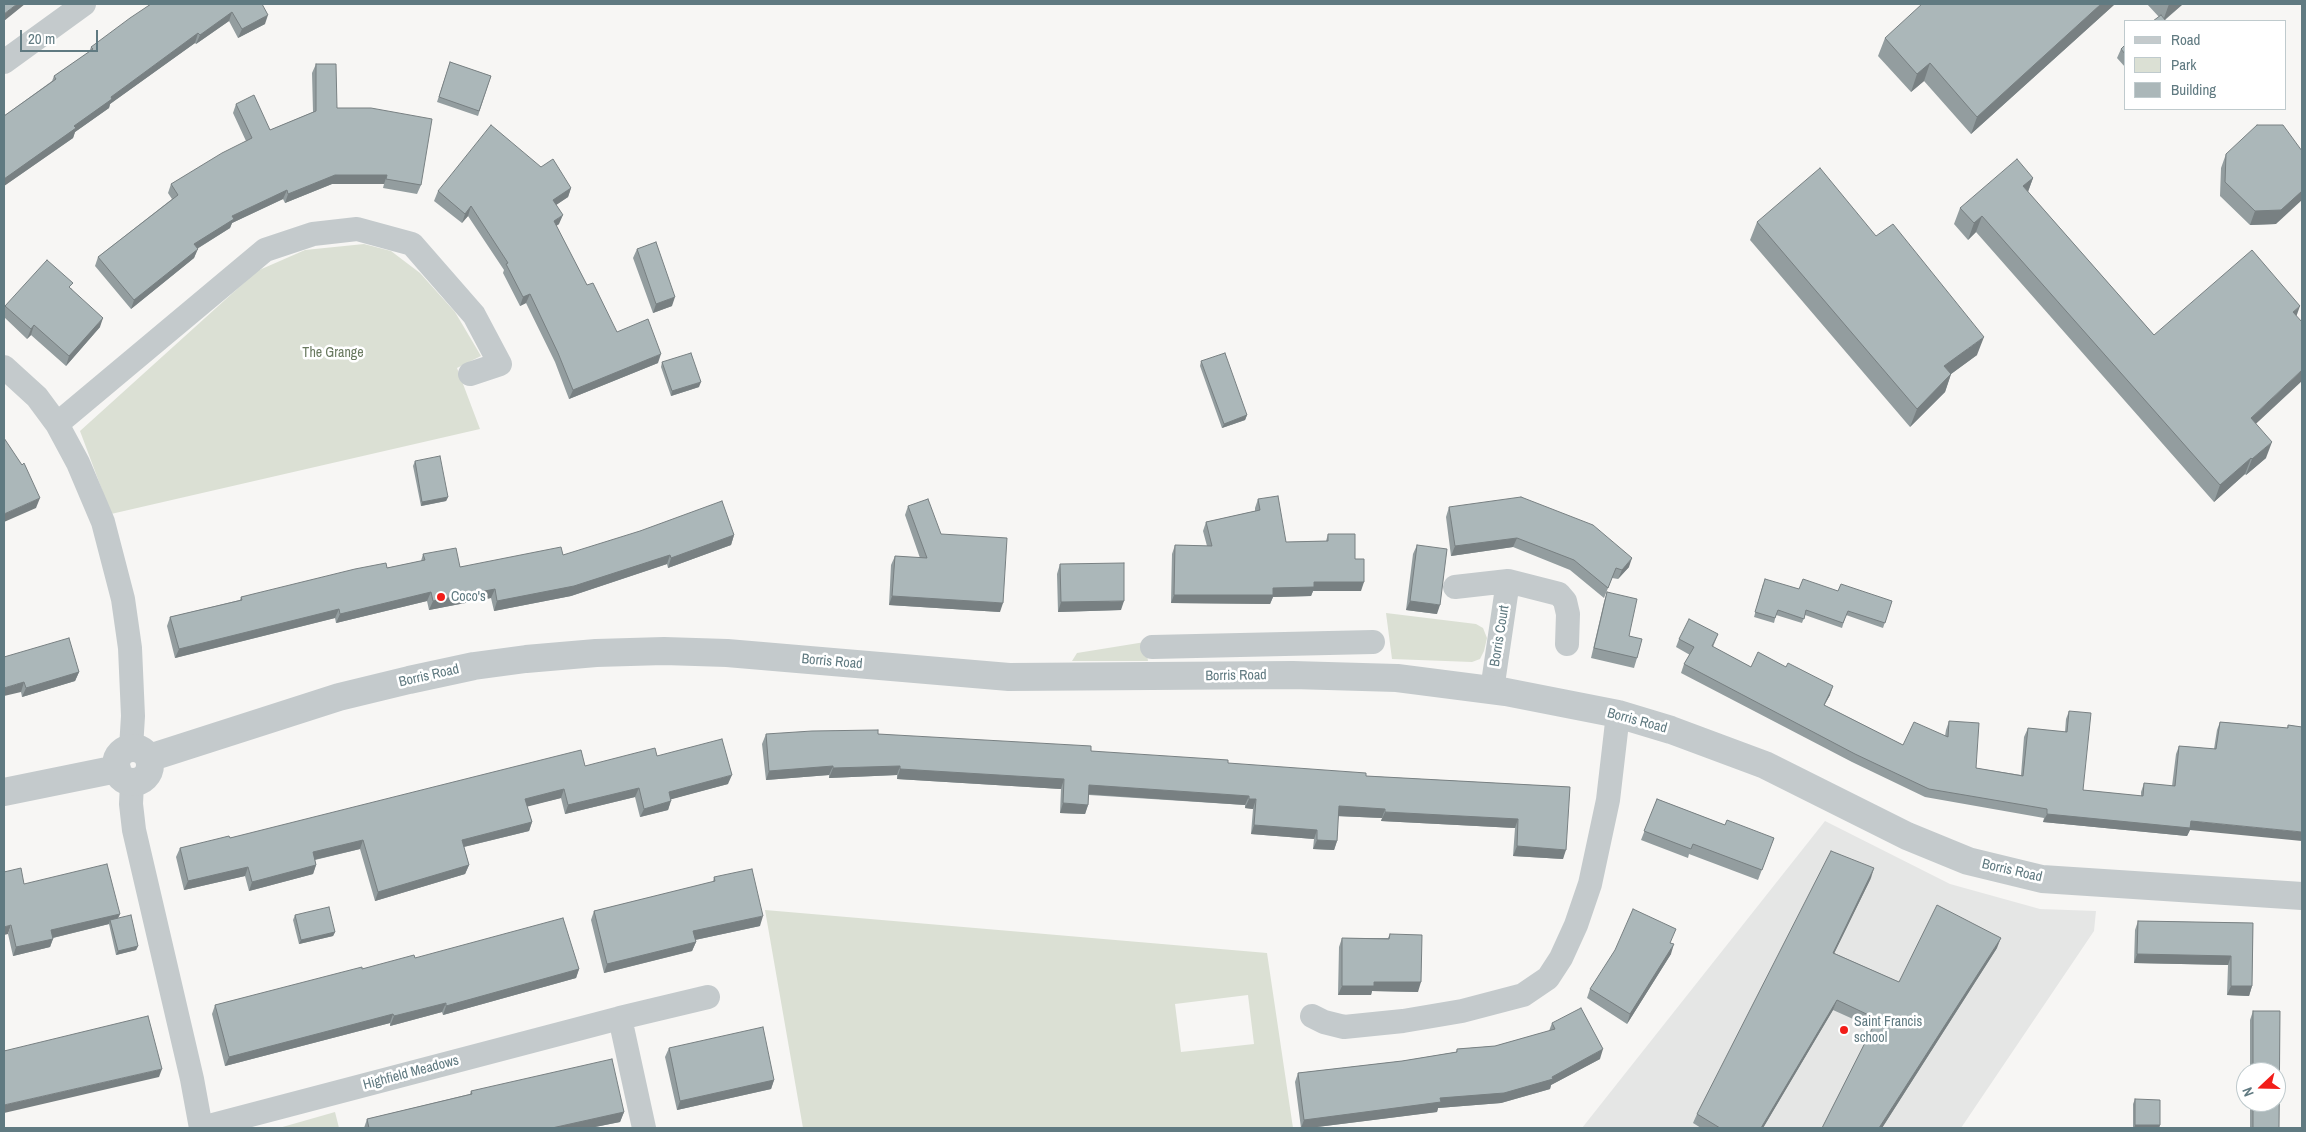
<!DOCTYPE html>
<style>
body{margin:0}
#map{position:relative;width:2306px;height:1132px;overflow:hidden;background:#f7f6f4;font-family:"Archivo Narrow",sans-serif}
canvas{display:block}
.frame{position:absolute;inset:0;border:5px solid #607a81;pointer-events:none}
.legend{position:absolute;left:2124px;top:20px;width:162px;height:90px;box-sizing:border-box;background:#fff;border:1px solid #bfcacd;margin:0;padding:6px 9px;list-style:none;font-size:15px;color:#607a81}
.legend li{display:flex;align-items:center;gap:10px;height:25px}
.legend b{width:25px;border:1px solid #bfcacd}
.north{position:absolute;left:2236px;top:1062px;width:50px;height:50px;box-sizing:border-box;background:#fff;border:1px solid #bfcacd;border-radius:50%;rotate:249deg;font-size:14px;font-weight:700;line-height:20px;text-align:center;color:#607a81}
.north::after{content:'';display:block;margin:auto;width:18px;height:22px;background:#f21d19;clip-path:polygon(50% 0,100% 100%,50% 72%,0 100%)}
.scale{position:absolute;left:20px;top:30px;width:78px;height:22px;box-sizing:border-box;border:2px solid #607a81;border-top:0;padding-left:6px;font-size:15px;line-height:18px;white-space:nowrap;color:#607a81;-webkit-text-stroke:4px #fff;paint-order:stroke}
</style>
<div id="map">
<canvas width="2306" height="1132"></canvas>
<div class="frame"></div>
<ul class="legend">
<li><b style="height:6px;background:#c4cacc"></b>Road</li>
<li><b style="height:14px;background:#dbe0d4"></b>Park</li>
<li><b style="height:14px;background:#abb7b9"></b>Building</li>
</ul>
<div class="north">N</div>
<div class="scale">20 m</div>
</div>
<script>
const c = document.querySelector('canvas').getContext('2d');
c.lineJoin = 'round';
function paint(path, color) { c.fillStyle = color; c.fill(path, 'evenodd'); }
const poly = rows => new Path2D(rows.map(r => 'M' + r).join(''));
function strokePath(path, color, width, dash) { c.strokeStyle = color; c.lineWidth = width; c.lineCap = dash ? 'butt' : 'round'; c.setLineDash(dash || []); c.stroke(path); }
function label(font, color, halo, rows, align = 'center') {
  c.font = font + ' "Archivo Narrow",sans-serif'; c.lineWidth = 5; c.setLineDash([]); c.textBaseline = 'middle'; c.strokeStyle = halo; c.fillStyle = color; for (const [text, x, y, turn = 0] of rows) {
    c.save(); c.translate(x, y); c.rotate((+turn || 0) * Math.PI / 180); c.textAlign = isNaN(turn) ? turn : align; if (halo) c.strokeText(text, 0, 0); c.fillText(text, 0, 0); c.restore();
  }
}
const built = poly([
 [1825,821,1950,884,2040,909,2096,911,2094,931,1961,1128,1582,1128]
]);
const green = poly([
 [364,244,391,251,420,273,455,312,481,356,457,368,480,429,111,514,80,431,257,271,305,250],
 [1386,613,1476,624,1483,628,1487,638,1484,651,1480,659,1472,662,1392,659],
 [1145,642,1148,661,1072,661,1077,653],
 [765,910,1267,953,1293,1128,803,1128],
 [1248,995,1254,1044,1181,1052,1175,1004],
 [335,1112,339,1128,279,1128]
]);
const minor = poly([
 [4,62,84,4],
 [4,367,37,397,57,424,78,463,103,522,123,599,130,648,133,716,131,748],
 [57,424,265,250,313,234,357,229,412,244,474,315,500,364,470,374],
 [1455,587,1508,581,1559,594,1565,601,1568,614,1567,644],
 [1152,647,1373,642],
 [1492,690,1508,581],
 [132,783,131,804,134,830,192,1079,201,1128],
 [1312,1016,1324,1022,1344,1027,1403,1021,1462,1011,1523,995,1548,978,1561,958,1576,925,1590,884,1608,800,1618,714],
 [620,1018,708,997],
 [201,1128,620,1018,644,1128]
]);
const tertiary = poly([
 '116 765a17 17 0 1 1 34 0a17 17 0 1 1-34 0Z',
 [149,758,339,697,409,680,474,666,526,659,596,653,664,651,727,653,1009,677,1293,675,1397,678,1506,692,1618,714,1671,730,1765,765,1907,836,1968,861,2042,879,2302,896],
 [4,792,117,769]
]);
const wall = poly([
 [262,4,265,24,238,38,229,21,196,44,195,43,110,104,109,108,75,132,73,138,4,186,4,116,52,81,54,76,89,52,91,47],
 [2115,4,1971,134,1924,81,1911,92,1878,56,1885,38],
 [2147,4,2183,4,2165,20,2159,17],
 [2125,45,2125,67,2117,58,2121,49],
 [450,62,491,76,478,116,437,102],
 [316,64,337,108,421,185,417,194,383,188,384,184,332,184,285,203,283,199,232,223,230,228,197,249,194,258,131,309,95,266,98,257,172,199,168,193,171,184,246,141,233,113,236,104,270,130,313,112,312,73],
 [2226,154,2276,224,2250,225,2220,196,2221,168],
 [2033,178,2028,192,2154,335,2256,424,2266,458,2246,475,2245,474,2214,502,1976,232,1968,240,1954,224,1960,208],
 [571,188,568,197,556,205,559,224,556,226,587,285,617,332,658,363,569,399,555,362,526,303,520,306,503,273,504,270,468,216,462,223,434,201,438,191],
 [1757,222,1977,355,1951,374,1945,392,1910,427,1750,240],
 [637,249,672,306,653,313,633,258],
 [71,288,100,327,66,366,31,335,27,339,4,317,4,309,5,306],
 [1201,361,1247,415,1245,420,1222,428,1200,366],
 [662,362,699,387,671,396,661,367],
 [415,461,448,497,446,501,421,506,413,466],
 [1258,499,1286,542,1326,541,1328,534,1355,559,1361,591,1313,591,1311,596,1273,597,1270,604,1171,603,1172,554,1175,545,1207,546,1203,531,1206,522,1255,511,1255,508],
 [908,506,941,534,1000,612,889,605,891,565,895,556,920,558,905,515],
 [1449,507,1629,567,1618,579,1612,578,1604,598,1570,570,1513,547,1451,556,1446,517],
 [734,535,731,545,668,568,667,564,571,596,494,611,491,598,429,610,427,601,336,623,335,618,175,658,167,626,170,617,240,600,241,597,421,561,423,554,460,567],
 [1417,545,1437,614,1406,610,1413,554],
 [1060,564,1121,610,1058,612,1057,574],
 [1763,584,1799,589,1838,591,1892,601,1883,628,1846,615,1842,628,1805,615,1802,623,1776,615,1774,623,1754,617],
 [1607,592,1629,636,1637,658,1634,668,1591,658,1604,602],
 [1718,634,1713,647,1751,667,1830,695,1824,705,1903,745,1945,736,1946,730,1949,721,1976,768,2021,775,2024,737,2028,728,2065,732,2066,719,2069,711,2083,790,2141,796,2141,792,2144,783,2172,786,2176,754,2179,746,2214,749,2217,730,2220,722,2287,728,2288,725,2302,727,2190,830,2187,836,2043,822,2044,818,1925,797,1852,762,1681,673,1684,664,1690,655,1676,647,1679,639],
 [4,657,79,672,75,681,22,697,21,692],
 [766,734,878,734,1091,751,1366,776,1570,787,1563,859,1513,856,1515,828,1381,821,1382,818,1338,816,1337,841,1334,850,1313,849,1314,839,1251,834,1253,809,1245,808,1245,805,1089,795,1088,805,1085,814,1060,813,1061,789,897,779,897,775,829,778,829,775,766,780,762,744],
 [657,756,728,784,671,799,668,810,640,817,635,797,565,814,561,798,527,806,532,822,529,831,464,847,469,865,465,874,375,901,360,849,315,860,316,865,313,874,249,891,245,876,184,890,176,857,180,848,585,766],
 [1657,799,1725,825,1774,838,1758,880,1689,854,1688,858,1641,840],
 [714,877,760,926,695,940,696,942,692,951,604,973,591,920,594,911,713,882],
 [1871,878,1834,953,1899,982,1997,948,1882,1128,1822,1128,1873,1028,1833,1010,1763,1128,1701,1128,1693,1123,1697,1114],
 [24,884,120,914,118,918,138,946,136,950,116,955,109,924,53,938,50,947,13,956,8,934],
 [295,915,335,932,333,936,299,944,293,920],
 [2138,921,2253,923,2252,986,2249,996,2227,995,2228,965,2134,963,2135,930],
 [1390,934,1418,992,1372,991,1371,995,1338,995,1339,947,1342,938,1388,938],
 [1671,943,1671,954,1627,1024,1587,998,1590,989],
 [415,958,579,969,576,978,443,1015,442,1012,390,1026,390,1023,225,1066,212,1014,215,1005,362,969],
 [2253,1011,2280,1011,2279,1128,2250,1128,2250,1102,2276,1102,2276,1072,2250,1072,2250,1020],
 [1552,1023,1600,1059,1551,1085,1550,1089,1501,1103,1438,1108,1437,1112,1309,1128,1301,1128,1295,1082,1298,1073,1402,1061,1456,1052,1457,1049,1495,1046,1549,1031],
 [669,1048,774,1080,771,1089,677,1110,665,1057],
 [471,1091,624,1112,620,1122,590,1128,364,1128,367,1119,470,1094],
 [2135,1099,2160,1125,2159,1128,2133,1128,2133,1104]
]);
const shadedWall = poly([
 [17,4,25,4,4,21,4,14],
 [2101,4,2115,4,1971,134,1977,117],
 [2169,4,2183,4,2163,21],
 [232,12,229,21,196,44,200,35],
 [268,15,265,24,238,38,242,29],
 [198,33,195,43,110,104,109,108,75,132,73,138,4,186,4,179,111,97],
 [1930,63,1924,81,1911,92,1917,74],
 [335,175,387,175,384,184,332,184,285,203,288,194],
 [2033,178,2027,194,2023,186],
 [571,188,568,197,550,209,553,200],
 [287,190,283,199,232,223,230,228,190,253,194,244,232,216],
 [2302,191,2302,200,2276,224,2250,225,2255,211],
 [471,206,468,216,462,223,465,214],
 [563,215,559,224,550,230,554,221],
 [1982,216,1976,232,1968,240,1974,223],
 [198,249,194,258,131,309,134,300],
 [530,294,526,303,520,306,523,297],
 [675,297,672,306,653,313,656,304],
 [2300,306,2294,323,2293,312],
 [103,318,100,327,66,366,69,356],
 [34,325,31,335,27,339,31,329],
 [1984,337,1977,355,1951,374,1945,392,1910,427,1917,409,1944,366],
 [661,354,658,363,569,399,573,390],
 [2302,370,2302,381,2245,434,2251,418],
 [701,382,699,387,671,396,672,391],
 [1247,415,1245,420,1222,428,1224,424],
 [2272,442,2266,458,2246,475,2252,459],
 [2251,458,2245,474,2214,502,2220,485],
 [448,497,446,501,421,506,422,502],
 [40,498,36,508,4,522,4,514],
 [734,535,731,545,668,568,671,558],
 [1517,538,1513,547,1451,556,1455,546],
 [670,555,667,564,571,596,494,611,497,601],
 [1632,558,1629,567,1618,579,1622,570],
 [1314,582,1364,582,1361,591,1313,591,1311,596,1273,597,1270,604,1171,603,1174,595,1273,588],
 [495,589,491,598,429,610,433,601],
 [431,592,427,601,336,623,340,614],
 [892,596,1003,603,1000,612,889,605],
 [1124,601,1121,610,1058,612,1061,602],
 [1410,601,1440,605,1437,614,1406,610],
 [339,609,335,618,175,658,179,649],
 [79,672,75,681,22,697,26,688],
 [24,682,21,692,4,696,4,688],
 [1833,686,1830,695,1820,713,1824,705],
 [833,766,829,775,766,780,769,771],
 [900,766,897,775,829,778,833,768],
 [900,769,1064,779,1061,789,897,779],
 [732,775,728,784,665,801,669,792],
 [1089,785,1249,796,1245,805,1086,794],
 [639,788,635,797,565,814,568,805],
 [564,789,561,798,522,808,525,799],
 [1249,799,1256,799,1253,809,1245,808],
 [671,801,668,810,640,817,644,809],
 [1063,803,1088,805,1085,814,1060,813],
 [1339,806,1385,809,1382,818,1336,816],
 [1385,812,1518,819,1515,828,1381,821],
 [2047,814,2191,821,2302,832,2302,841,2190,830,2187,836,2043,822],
 [532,822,529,831,459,848,462,840],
 [1254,825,1317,830,1314,839,1251,834],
 [363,840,360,849,309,861,313,852],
 [1317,840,1337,841,1334,850,1313,849],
 [1517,846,1566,850,1563,859,1513,856],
 [316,865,313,874,249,891,252,882],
 [469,865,465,874,375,901,378,892],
 [248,867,245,876,184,890,188,881],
 [1874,868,1871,878,1830,962,1833,953],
 [120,914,116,922,110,920,109,924,48,939,51,930],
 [763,916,760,926,690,941,693,931],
 [11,925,8,934,4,935,4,927],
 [335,932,333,936,299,944,301,940],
 [2001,938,1997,948,1882,1128,1879,1128],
 [53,939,50,947,13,956,16,947],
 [696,942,692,951,604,973,607,964],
 [1674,944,1671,954,1627,1024,1630,1014],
 [138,946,136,950,116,955,118,951],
 [2137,954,2231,956,2228,965,2134,963],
 [579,969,576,978,443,1015,446,1006],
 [1374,982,1421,982,1418,992,1372,991,1371,995,1338,995,1342,986],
 [2231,986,2252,986,2249,996,2227,995],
 [1837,1000,1833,1010,1763,1128,1761,1128],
 [446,1003,442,1012,390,1026,394,1016],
 [393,1014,390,1023,225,1066,229,1057],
 [1603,1049,1600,1059,1551,1085,1550,1089,1501,1103,1438,1108,1437,1112,1309,1128,1301,1128,1304,1120,1440,1098,1552,1077],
 [162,1069,159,1077,4,1113,4,1105],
 [774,1080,771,1089,677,1110,680,1101],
 [624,1112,620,1122,590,1128,552,1128],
 [2135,1125,2160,1125,2159,1128,2134,1128]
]);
const building = poly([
 [4,4,17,4,4,14,4,4],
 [151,4,262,4,268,15,242,29,232,12,200,35,198,33,111,97,112,99,74,126,76,128,4,179,4,116,56,79,54,76,93,49,91,47,130,18,151,4],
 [1922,4,2101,4,1977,117,1930,63,1917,74,1885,38,1922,4],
 [2161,15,2166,21,2153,21,2161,15],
 [2125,45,2125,54,2121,49,2125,45],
 [450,62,491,76,479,111,439,97,450,62],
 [316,64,336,64,337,108,371,108,432,119,421,185,386,179,387,175,335,175,288,194,287,190,232,216,234,219,194,244,198,249,134,300,98,257,178,195,171,184,222,153,252,138,236,104,254,95,270,130,316,111,316,64],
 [491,125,541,167,553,159,571,188,553,200,563,215,554,221,587,285,593,283,617,332,648,319,661,354,573,390,558,353,530,294,523,297,506,264,508,263,471,206,465,214,438,191,491,125],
 [2257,125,2283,125,2302,151,2302,191,2281,210,2255,211,2225,182,2226,154,2257,125],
 [2017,159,2033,178,2023,186,2154,335,2252,250,2300,306,2293,312,2302,322,2302,370,2251,418,2272,442,2252,459,2251,458,2220,485,1982,216,1974,223,1960,208,2017,159],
 [1820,168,1876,236,1893,224,1984,337,1944,366,1951,374,1917,409,1757,222,1820,168],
 [656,242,675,297,656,304,637,249,656,242],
 [47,260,73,283,69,287,103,318,69,356,34,325,31,329,5,306,47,260],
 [691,353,701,382,672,391,662,362,691,353],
 [1225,353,1247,415,1224,424,1201,361,1225,353],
 [4,438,22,465,24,463,40,498,4,514,4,438],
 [440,456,448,497,422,502,415,461,440,456],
 [1278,496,1286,542,1328,541,1328,534,1355,534,1355,559,1364,559,1364,582,1314,582,1314,587,1273,588,1273,595,1174,595,1175,545,1212,546,1206,522,1260,510,1258,499,1278,496],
 [1521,497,1593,525,1632,558,1622,570,1616,568,1608,588,1574,560,1517,538,1455,546,1449,507,1521,497],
 [928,499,941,534,1007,538,1003,603,892,596,895,556,927,558,908,506,928,499],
 [722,501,734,535,671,558,670,555,574,586,497,601,495,589,433,601,431,592,340,614,339,609,179,649,170,617,242,600,241,597,355,569,386,563,387,568,425,560,423,554,456,548,460,567,561,547,563,555,640,531,722,501],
 [1417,545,1447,549,1440,605,1410,601,1417,545],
 [1124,563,1124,601,1061,602,1060,564,1124,563],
 [1765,579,1799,589,1803,579,1838,591,1841,584,1892,601,1885,623,1848,611,1843,623,1806,610,1804,619,1778,610,1775,618,1755,612,1765,579],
 [1607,592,1637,599,1629,636,1642,639,1637,658,1594,648,1607,592],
 [1689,619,1718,634,1712,646,1751,667,1758,652,1786,667,1788,663,1833,686,1824,705,1903,745,1914,722,1948,737,1949,721,1979,723,1976,768,2023,776,2028,728,2067,732,2069,711,2091,713,2083,790,2143,796,2144,783,2175,786,2179,746,2216,749,2220,722,2288,728,2288,725,2302,727,2302,832,2191,821,2190,828,2047,814,2047,809,1929,789,1855,754,1684,664,1694,647,1679,639,1689,619],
 [69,638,79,672,26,688,24,682,4,688,4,657,69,638],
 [878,730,878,734,1091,746,1091,751,1228,760,1228,763,1366,773,1366,776,1570,787,1566,850,1517,846,1518,819,1385,812,1385,809,1339,806,1337,841,1317,840,1317,830,1254,825,1256,799,1249,799,1249,796,1089,785,1088,805,1063,803,1064,779,900,769,900,766,833,768,833,766,769,771,766,734,812,731,878,730],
 [722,739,732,775,669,792,671,801,644,809,639,788,568,805,564,789,525,799,532,822,462,840,469,865,378,892,363,840,313,852,316,865,252,882,248,867,188,881,180,848,229,836,230,838,581,750,585,766,655,748,657,756,722,739],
 [1657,799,1725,825,1727,820,1774,838,1762,870,1693,844,1691,849,1644,831,1657,799],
 [1831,851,1874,868,1833,953,1899,982,1937,905,2001,938,1879,1128,1822,1128,1877,1019,1837,1000,1761,1128,1720,1128,1697,1114,1831,851],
 [107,864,120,914,51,930,53,939,16,947,11,925,4,927,4,872,21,868,24,884,107,864],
 [752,869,763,916,693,931,696,942,607,964,594,911,715,881,714,877,752,869],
 [329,907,335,932,301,940,295,915,329,907],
 [1633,909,1676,929,1670,943,1674,944,1630,1014,1590,989,1615,950,1633,909],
 [131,915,138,946,118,951,110,920,131,915],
 [563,918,579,969,446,1006,446,1003,394,1016,393,1014,229,1057,215,1005,362,967,362,969,414,955,415,958,563,918],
 [2138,921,2253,923,2252,986,2231,986,2231,956,2137,954,2138,921],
 [1390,934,1422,935,1421,982,1374,982,1374,986,1342,986,1342,938,1389,939,1390,934],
 [1581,1008,1603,1049,1552,1077,1553,1079,1504,1093,1440,1098,1441,1102,1304,1120,1298,1073,1402,1061,1457,1052,1457,1049,1495,1046,1555,1029,1552,1023,1581,1008],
 [2253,1011,2280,1011,2279,1128,2253,1128,2253,1102,2276,1102,2276,1072,2253,1072,2253,1011],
 [148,1016,162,1069,4,1105,4,1051,148,1016],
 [763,1027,774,1080,680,1101,669,1048,763,1027],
 [612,1059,624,1112,552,1128,369,1128,367,1119,472,1094,471,1091,612,1059],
 [2135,1099,2160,1100,2160,1125,2135,1125,2135,1099]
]);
const markers = [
 [441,597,5,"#f21d19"],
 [1844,1030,5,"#f21d19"]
];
const parkNames = [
 ["The Grange",333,353]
];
const poiNames = [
 ["Coco's",451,597],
 ["Saint Francis",1854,1022],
 ["school",1854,1038]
];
const streetNames = [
 ["Borris Court",1500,636,-81],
 ["Borris Road",832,662,5],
 ["Borris Road",429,676,-13],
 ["Borris Road",1236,676,-1],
 ["Borris Road",1637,721,15],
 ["Borris Road",2012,871,13],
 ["Highfield Meadows",411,1073,-15]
];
paint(built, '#e5e6e5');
paint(green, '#dbe0d4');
strokePath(minor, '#c4cacc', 24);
strokePath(tertiary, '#c4cacc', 28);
paint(wall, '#939d9f');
paint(shadedWall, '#788082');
paint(building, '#abb7b9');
strokePath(building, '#788082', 1);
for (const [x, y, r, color] of markers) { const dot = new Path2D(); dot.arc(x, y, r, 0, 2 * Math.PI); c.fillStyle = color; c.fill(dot); strokePath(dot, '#fff', 2); }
label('14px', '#69795f', '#fff', parkNames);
label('14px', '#607a81', '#fff', poiNames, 'left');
label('14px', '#607a81', '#fff', streetNames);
</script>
